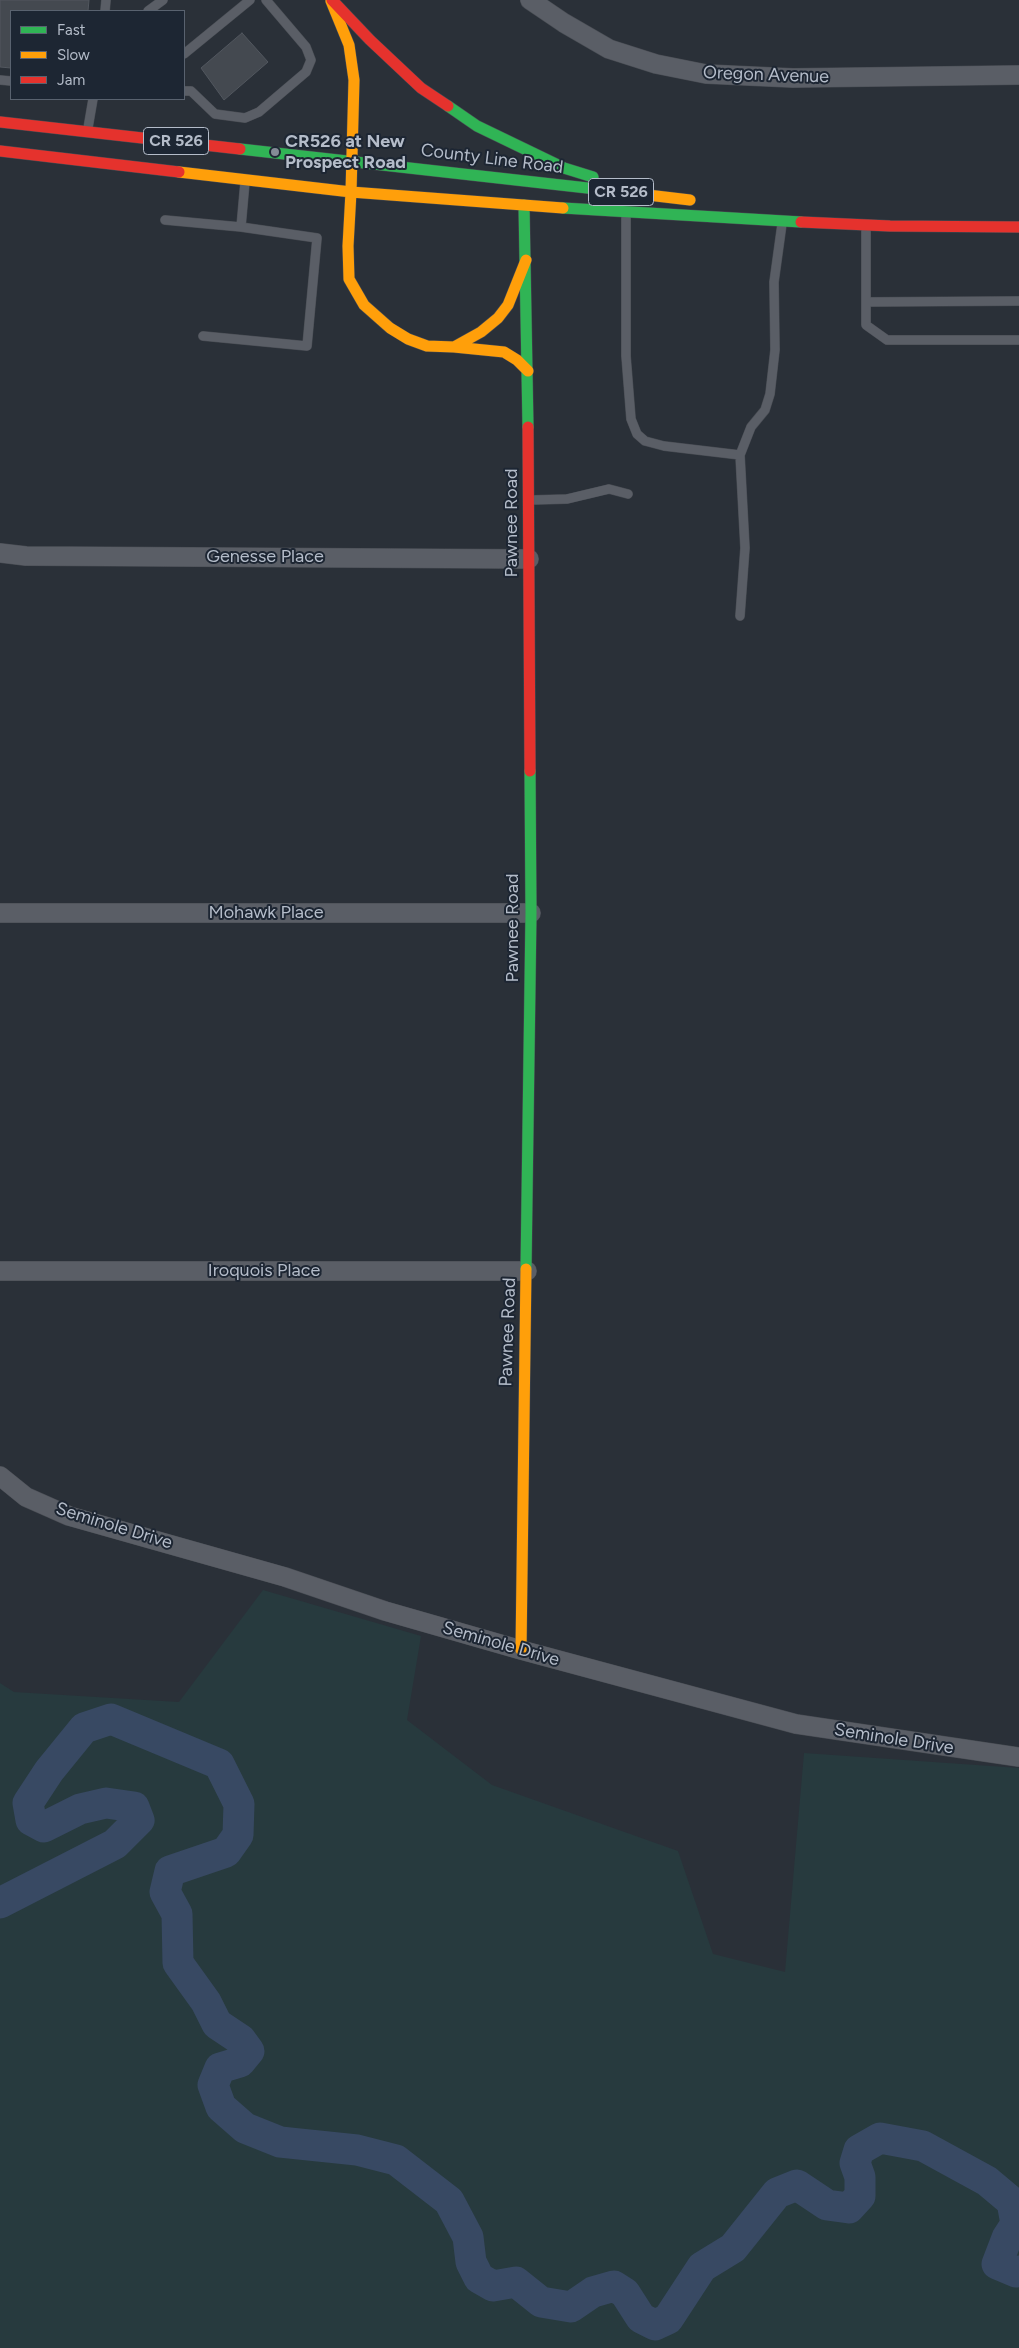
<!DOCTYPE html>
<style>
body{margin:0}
#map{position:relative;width:1019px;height:2348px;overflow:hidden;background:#2a3038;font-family:Figtree,sans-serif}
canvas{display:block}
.legend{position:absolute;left:10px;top:10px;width:175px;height:90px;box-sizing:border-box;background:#1d2633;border:1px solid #59626f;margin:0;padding:6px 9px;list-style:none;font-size:15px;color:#b4bcc9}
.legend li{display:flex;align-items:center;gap:10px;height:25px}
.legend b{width:25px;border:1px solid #59626f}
</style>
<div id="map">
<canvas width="1019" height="2348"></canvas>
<ul class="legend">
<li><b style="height:6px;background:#30b455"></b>Fast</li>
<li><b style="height:6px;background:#ff9f0a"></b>Slow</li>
<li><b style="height:6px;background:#e5322d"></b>Jam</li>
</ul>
</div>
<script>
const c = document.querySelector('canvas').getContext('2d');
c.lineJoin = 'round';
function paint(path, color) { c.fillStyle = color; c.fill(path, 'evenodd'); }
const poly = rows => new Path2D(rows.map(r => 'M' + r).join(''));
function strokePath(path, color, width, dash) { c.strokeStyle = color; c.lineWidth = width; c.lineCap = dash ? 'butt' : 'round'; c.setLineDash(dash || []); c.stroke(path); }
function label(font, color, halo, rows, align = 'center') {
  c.font = font + ' Figtree,sans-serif'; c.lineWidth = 4; c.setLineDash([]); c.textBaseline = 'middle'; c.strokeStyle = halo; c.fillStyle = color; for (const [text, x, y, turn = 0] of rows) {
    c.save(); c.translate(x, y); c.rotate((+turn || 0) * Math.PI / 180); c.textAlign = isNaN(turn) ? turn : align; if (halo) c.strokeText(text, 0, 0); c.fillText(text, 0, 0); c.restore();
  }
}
const green = poly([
 [263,1590,421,1636,407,1720,492,1785,678,1851,713,1954,785,1972,804,1753,1019,1768,1019,2348,0,2348,0,1683,14,1692,179,1702]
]);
const river = poly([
 [0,1903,115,1844,139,1820,134,1807,106,1803,80,1809,44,1827,31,1820,28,1803,49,1771,84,1728,111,1719,219,1764,239,1804,238,1835,226,1852,170,1871,165,1892,177,1914,178,1963,206,2002,217,2024,241,2040,249,2051,240,2062,220,2068,213,2085,221,2107,245,2128,280,2142,357,2150,396,2160,449,2201,468,2237,471,2262,479,2278,493,2286,516,2282,541,2302,571,2307,593,2292,614,2286,625,2293,641,2318,655,2325,668,2319,702,2267,733,2248,777,2193,797,2185,827,2205,849,2208,860,2196,860,2177,855,2163,859,2150,880,2138,923,2146,987,2181,1012,2202,1016,2224,1007,2238,997,2264,1016,2272,1019,2271]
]);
const building = poly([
 [0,0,89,0,88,11,11,11,11,68,0,67,0,0],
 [242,33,268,62,224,100,201,68,242,33]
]);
const lane = poly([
 [105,11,106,0],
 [148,11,163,0],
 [184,54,250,0],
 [0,80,11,81],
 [184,91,191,91,215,114,245,118,259,112,306,72,311,60,306,47,266,0],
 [88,128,93,99],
 [626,216,626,356,631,419,637,434,645,441,664,446,740,455,751,427,765,410,770,394,775,350,774,282,782,224],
 [165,220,241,227],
 [866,229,866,325,887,340,1019,340],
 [866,302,1019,301],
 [203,336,307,346,317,238,241,227,245,182],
 [532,500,567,499,609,489,628,494],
 [740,616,745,548,740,455]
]);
const street = poly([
 [530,0,564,23,609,49,656,64,706,74,793,78,1019,75],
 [0,553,26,556,529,559],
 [0,913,531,913],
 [0,1271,527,1271],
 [0,1476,26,1497,69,1516,285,1577,385,1611,521,1650,796,1724,1019,1757]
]);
const fast = poly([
 [448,106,477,126,564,168,593,177],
 [240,149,614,191],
 [524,205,528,427],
 [563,208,801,222],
 [526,1269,531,913,530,771]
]);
const slow = poly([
 [331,1,349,45,354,80,351,192],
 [179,172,351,192,563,208],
 [614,191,690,200],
 [351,192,348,246,349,279,364,305,390,328,408,339,427,346,454,347,481,332,498,318,508,305,526,260],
 [454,347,504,352,517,360,528,371],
 [521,1650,526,1269]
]);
const jam = poly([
 [332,0,370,40,421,88,448,106],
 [0,122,240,149],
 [0,151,179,172],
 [801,222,890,226,1019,227],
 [528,427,530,771]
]);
const markers = [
 [275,152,5,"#848b96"]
];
const shields = [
 [176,141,65],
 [621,192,65]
];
const shieldNames = [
 ["CR 526",176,141],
 ["CR 526",621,192]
];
const streetNames = [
 ["Oregon Avenue",766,75,2],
 ["County Line Road",492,159,7],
 ["Pawnee Road",512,523,-90],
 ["Genesse Place",265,557],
 ["Mohawk Place",266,913],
 ["Pawnee Road",513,928,-90],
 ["Iroquois Place",264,1271],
 ["Pawnee Road",508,1332,-88],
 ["Seminole Drive",114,1526,17],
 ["Seminole Drive",501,1644,16],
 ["Seminole Drive",894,1739,9]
];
const poiNames = [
 ["CR526 at New",285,142],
 ["Prospect Road",285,163]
];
paint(green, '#273a3e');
strokePath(river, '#384963', 31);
paint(building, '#444950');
strokePath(building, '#52575f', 1);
strokePath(lane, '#484c53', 10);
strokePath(street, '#484c53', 20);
strokePath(fast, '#484c53', 12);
strokePath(slow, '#484c53', 12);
strokePath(jam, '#484c53', 12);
strokePath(lane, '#5a5e66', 9);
strokePath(street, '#5a5e66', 19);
strokePath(fast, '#30b455', 11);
strokePath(slow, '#ff9f0a', 11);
strokePath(jam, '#e5322d', 11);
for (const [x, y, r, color] of markers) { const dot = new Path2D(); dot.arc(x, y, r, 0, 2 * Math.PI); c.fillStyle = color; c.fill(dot); strokePath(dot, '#1d2633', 2); }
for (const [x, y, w] of shields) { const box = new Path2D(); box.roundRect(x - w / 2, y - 13.5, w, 27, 4); c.fillStyle = '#1d2633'; c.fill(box); strokePath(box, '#b4bcc9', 1); }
label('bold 16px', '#b4bcc9', null, shieldNames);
label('18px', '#b4bcc9', '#1d2633', streetNames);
label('bold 18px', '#b4bcc9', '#1d2633', poiNames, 'left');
</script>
